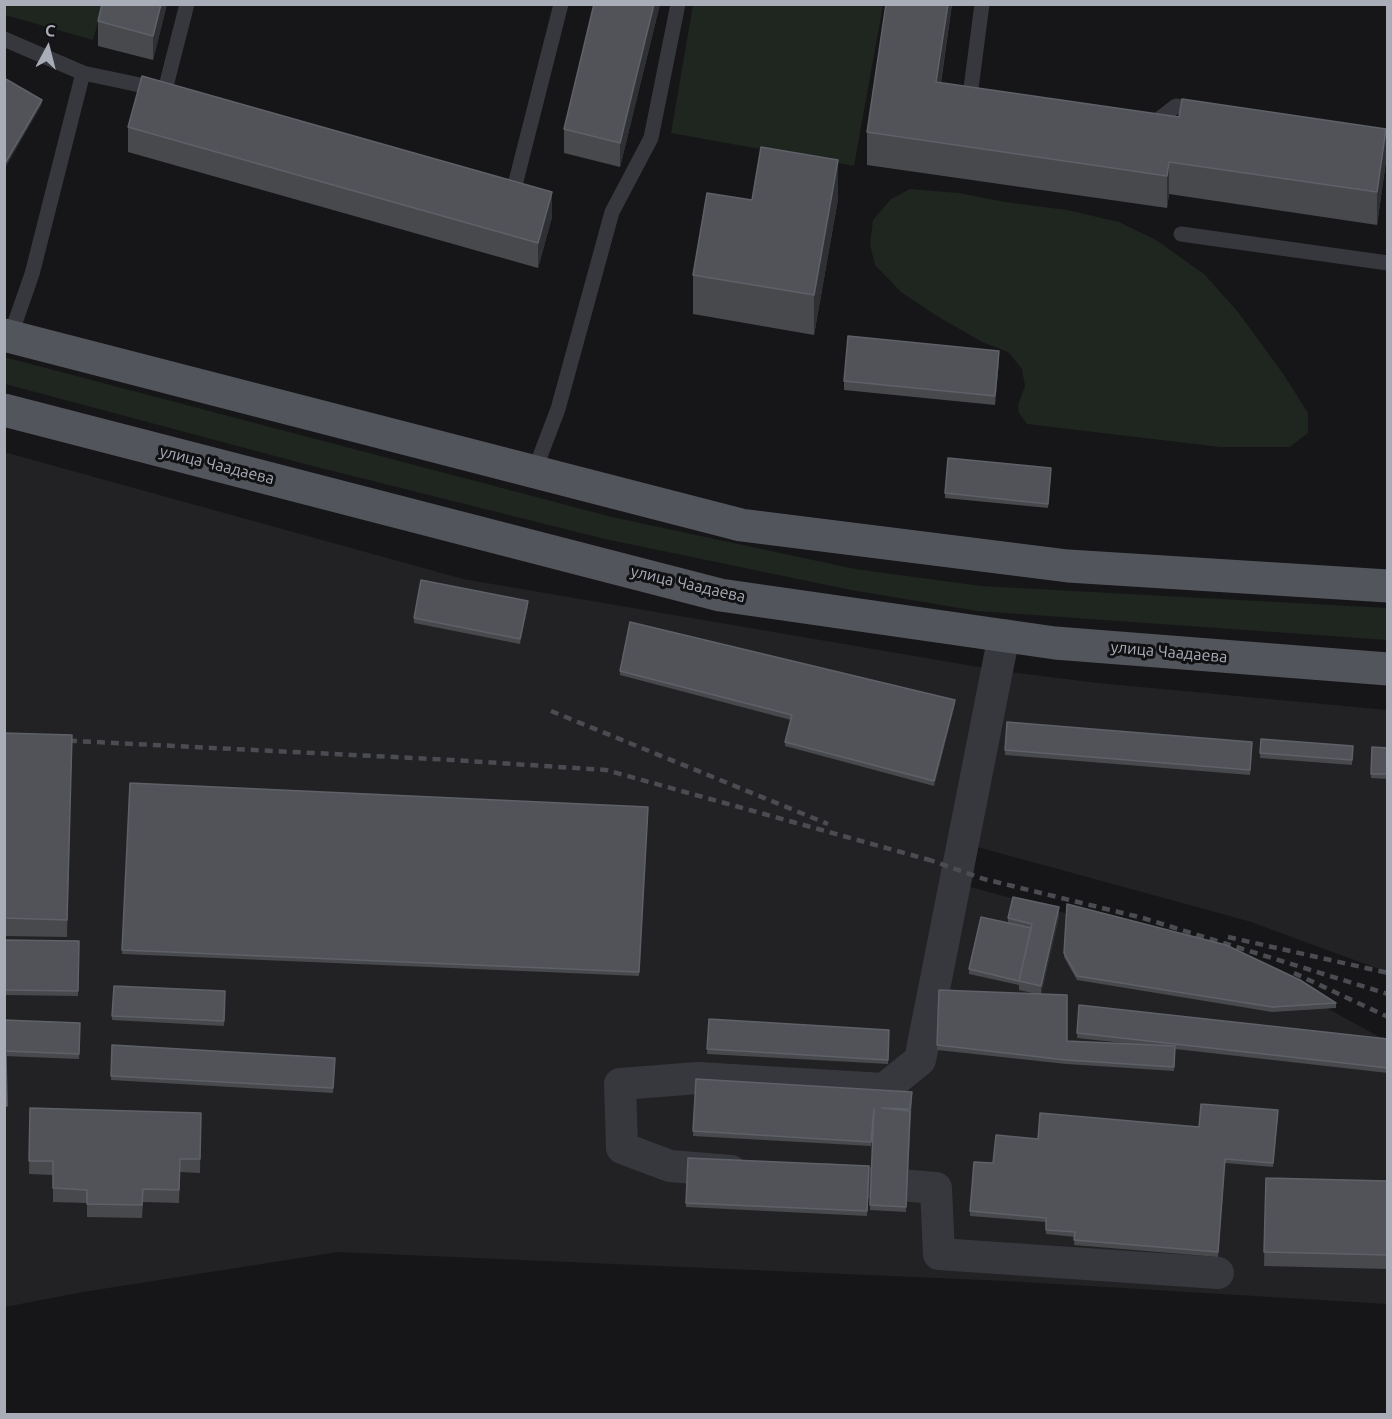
<!DOCTYPE html>
<meta charset="utf-8">
<style>
body{margin:0}
#map{position:relative;width:1392px;height:1419px;overflow:hidden;background:#161618;font-family:Ubuntu,sans-serif}
canvas{display:block}
.frame{position:absolute;inset:0;border:6px solid #a8adb8;pointer-events:none}
.north{position:absolute;left:18px;top:18px;width:60px;height:60px;-webkit-text-stroke:4px #111113;paint-order:stroke;rotate:7deg;font-size:16px;font-weight:700;line-height:24px;text-align:center;color:#a8adb8}
.north::after{content:'';display:block;margin:auto;width:21px;height:27px;background:#a8adb8;clip-path:polygon(50% 0,100% 100%,50% 72%,0 100%)}
</style>
<div id="map">
<canvas width="1392" height="1419"></canvas>
<div class="frame"></div>
<div class="north">С</div>
</div>
<script>
const c = document.querySelector('canvas').getContext('2d');
c.lineJoin = 'round';
function paint(path, color) { c.fillStyle = color; c.fill(path, 'evenodd'); }
const poly = rows => new Path2D(rows.map(r => 'M' + r).join(''));
function strokePath(path, color, width, dash) { c.strokeStyle = color; c.lineWidth = width; c.lineCap = dash ? 'butt' : 'round'; c.setLineDash(dash || []); c.stroke(path); }
function label(font, color, halo, rows, align = 'center') {
  c.font = font + ' Ubuntu,sans-serif'; c.lineWidth = 6; c.setLineDash([]); c.textBaseline = 'middle'; c.strokeStyle = halo; c.fillStyle = color; for (const [text, x, y, turn = 0] of rows) {
    c.save(); c.translate(x, y); c.rotate((+turn || 0) * Math.PI / 180); c.textAlign = isNaN(turn) ? turn : align; if (halo) c.strokeText(text, 0, 0); c.fillText(text, 0, 0); c.restore();
  }
}
const built = poly([
 [4,452,463,579,1002,671,1098,683,1387,710,1387,972,1248,921,970,845,956,883,1240,961,1387,1041,1387,1304,1006,1281,338,1252,83,1292,5,1307]
]);
const green = poly([
 [4,5,103,5,93,40,5,15],
 [693,5,883,5,854,166,671,133],
 [910,189,959,193,1005,202,1067,210,1119,222,1156,240,1204,274,1238,312,1284,375,1308,413,1308,433,1290,447,1220,447,1027,424,1019,413,1018,405,1025,386,1022,369,1008,352,982,342,937,316,901,292,875,265,870,244,873,220,891,199],
 [4,357,612,517,855,569,981,586,1387,608,1387,640,977,611,851,590,605,539,301,463,5,384]
]);
const lane = poly([
 [4,39,83,73,159,89],
 [175,93,165,90,187,4],
 [979,98,970,96,982,4],
 [1148,122,1154,123,1176,106,1199,110],
 [501,186,514,189,561,4],
 [1181,234,1388,263],
 [10,337,32,274,83,73],
 [534,472,558,409,612,212,651,138,678,4]
]);
const street = poly([
 [731,1171,670,1166,622,1148,620,1084,698,1078,884,1089,920,1060,1004,635],
 [825,1179,936,1188,939,1254,1218,1273]
]);
const primary = poly([
 [4,335,741,525,1068,566,1388,586],
 [4,410,720,595,1055,643,1388,669]
]);
const rail = poly([
 [551,711,828,824],
 [55,740,453,760,606,770,933,861],
 [927,859,984,879,1143,918,1388,994],
 [1228,937,1388,973],
 [1294,973,1388,1017]
]);
const wall = poly([
 [167,4,153,60,98,46,98,21],
 [594,4,660,4,620,167,564,153,564,129],
 [886,4,952,4,941,83,1386,161,1377,225,1169,194,1167,208,867,165,867,132],
 [128,127,552,217,538,268,128,152],
 [838,199,814,335,693,314,693,275,752,200],
 [999,360,995,405,844,390,844,381],
 [1051,473,1048,508,945,498,945,493],
 [528,605,520,644,414,623,414,618],
 [620,671,955,704,934,786,785,746,785,742,791,720,620,675],
 [4,733,72,735,67,937,4,936],
 [1261,739,1353,746,1352,765,1260,758],
 [1252,747,1250,775,1005,755,1005,750],
 [1372,747,1388,748,1388,779,1371,778],
 [130,783,648,807,639,976,122,954],
 [1067,904,1336,1003,1336,1008,1272,1012,1077,980,1064,957],
 [1059,916,1041,994,1067,1041,1132,1044,1077,1038,1079,1005,1388,1039,1388,1073,1175,1049,1174,1071,1066,1064,937,1050,939,990,1037,994,1019,990,1019,985,969,974,969,969,1008,923,1008,918],
 [4,940,79,941,78,996,4,995],
 [114,986,225,991,224,1026,112,1020],
 [709,1019,889,1030,888,1064,707,1054],
 [4,1020,80,1023,79,1059,4,1056],
 [112,1045,335,1058,333,1093,111,1080],
 [696,1079,912,1096,906,1212,870,1210,874,1116,871,1146,693,1136],
 [30,1108,201,1113,200,1173,180,1172,179,1203,143,1202,142,1218,87,1217,87,1203,53,1202,53,1175,29,1174],
 [1278,1115,1273,1167,1225,1163,1218,1257,1074,1245,1075,1237,1046,1234,1046,1222,970,1216,970,1211,993,1163,1199,1127],
 [869,1166,867,1216,686,1207,686,1203],
 [1266,1178,1388,1181,1388,1269,1264,1266]
]);
const shadedWall = poly([
 [161,4,167,4,153,60,153,36],
 [654,4,660,4,620,167,620,143],
 [948,4,952,4,936,115,936,82],
 [42,100,42,104,4,170,4,165],
 [1386,129,1386,161,1377,225,1377,192],
 [838,160,838,199,814,335,814,295],
 [1169,162,1169,194,1167,208,1167,176],
 [552,192,552,217,538,268,538,243],
 [999,351,999,360,995,405,995,396],
 [528,601,528,605,520,644,520,639],
 [955,700,955,704,934,786,934,781],
 [1059,907,1059,916,1041,995,1041,986]
]);
const building = poly([
 [102,4,161,4,153,36,98,21,102,4],
 [594,4,654,4,620,143,564,129,594,4],
 [886,4,948,4,936,82,1179,117,1182,99,1386,129,1377,192,1169,162,1167,176,867,132,886,4],
 [142,76,552,192,538,243,128,127,142,76],
 [4,78,42,100,4,165,4,78],
 [761,147,838,160,814,295,693,275,707,193,752,200,761,147],
 [848,336,999,351,995,396,844,381,848,336],
 [948,458,1051,468,1048,504,945,493,948,458],
 [421,580,528,601,520,639,414,618,421,580],
 [630,622,955,700,934,781,785,742,792,715,620,671,630,622],
 [1007,722,1252,742,1250,770,1005,750,1007,722],
 [4,733,72,735,67,920,4,918,4,733],
 [1261,739,1353,746,1352,760,1260,753,1261,739],
 [1372,747,1388,748,1388,774,1371,774,1372,747],
 [130,783,648,807,639,972,122,950,130,783],
 [1013,897,1059,907,1041,986,1019,981,1032,924,1008,918,1013,897],
 [1067,904,1226,945,1300,980,1336,1003,1272,1007,1077,976,1064,953,1067,904],
 [981,917,1031,928,1019,981,969,969,981,917],
 [4,940,79,941,78,991,4,990,4,940],
 [114,986,225,991,224,1021,112,1016,114,986],
 [939,990,1067,995,1067,1041,1175,1046,1174,1067,1066,1060,937,1045,939,990],
 [1079,1005,1388,1039,1388,1068,1077,1033,1079,1005],
 [709,1019,889,1030,888,1060,707,1049,709,1019],
 [4,1020,80,1023,79,1054,4,1051,4,1020],
 [112,1045,335,1058,333,1088,111,1076,112,1045],
 [4,1056,6,1056,7,1106,4,1106,4,1056],
 [696,1079,912,1092,910,1109,882,1108,910,1111,906,1207,870,1205,874,1108,871,1142,693,1131,696,1079],
 [1201,1104,1278,1110,1273,1163,1225,1159,1218,1252,1074,1240,1075,1232,1046,1230,1046,1218,970,1211,974,1162,993,1163,996,1135,1038,1139,1040,1113,1199,1127,1201,1104],
 [30,1108,201,1113,200,1159,180,1159,179,1190,143,1189,142,1205,87,1204,87,1190,53,1188,53,1161,29,1161,30,1108],
 [688,1158,869,1166,867,1211,686,1203,688,1158],
 [1266,1178,1388,1181,1388,1255,1264,1252,1266,1178]
]);
const streetNames = [
 ["улица Чаадаева",217,465,14],
 ["улица Чаадаева",688,584,13],
 ["улица Чаадаева",1169,652,5]
];
paint(built, '#222225');
paint(green, '#1e261f');
strokePath(lane, '#37383d', 15);
strokePath(street, '#37383d', 32);
strokePath(primary, '#53555c', 33);
strokePath(rail, '#4a4c52', 4.5, [8, 6]);
paint(wall, '#47494d');
paint(shadedWall, '#2f3033');
paint(building, '#525359');
strokePath(building, '#5f6168', 1.5);
label('16px', '#a8adb8', '#111113', streetNames);
</script>
